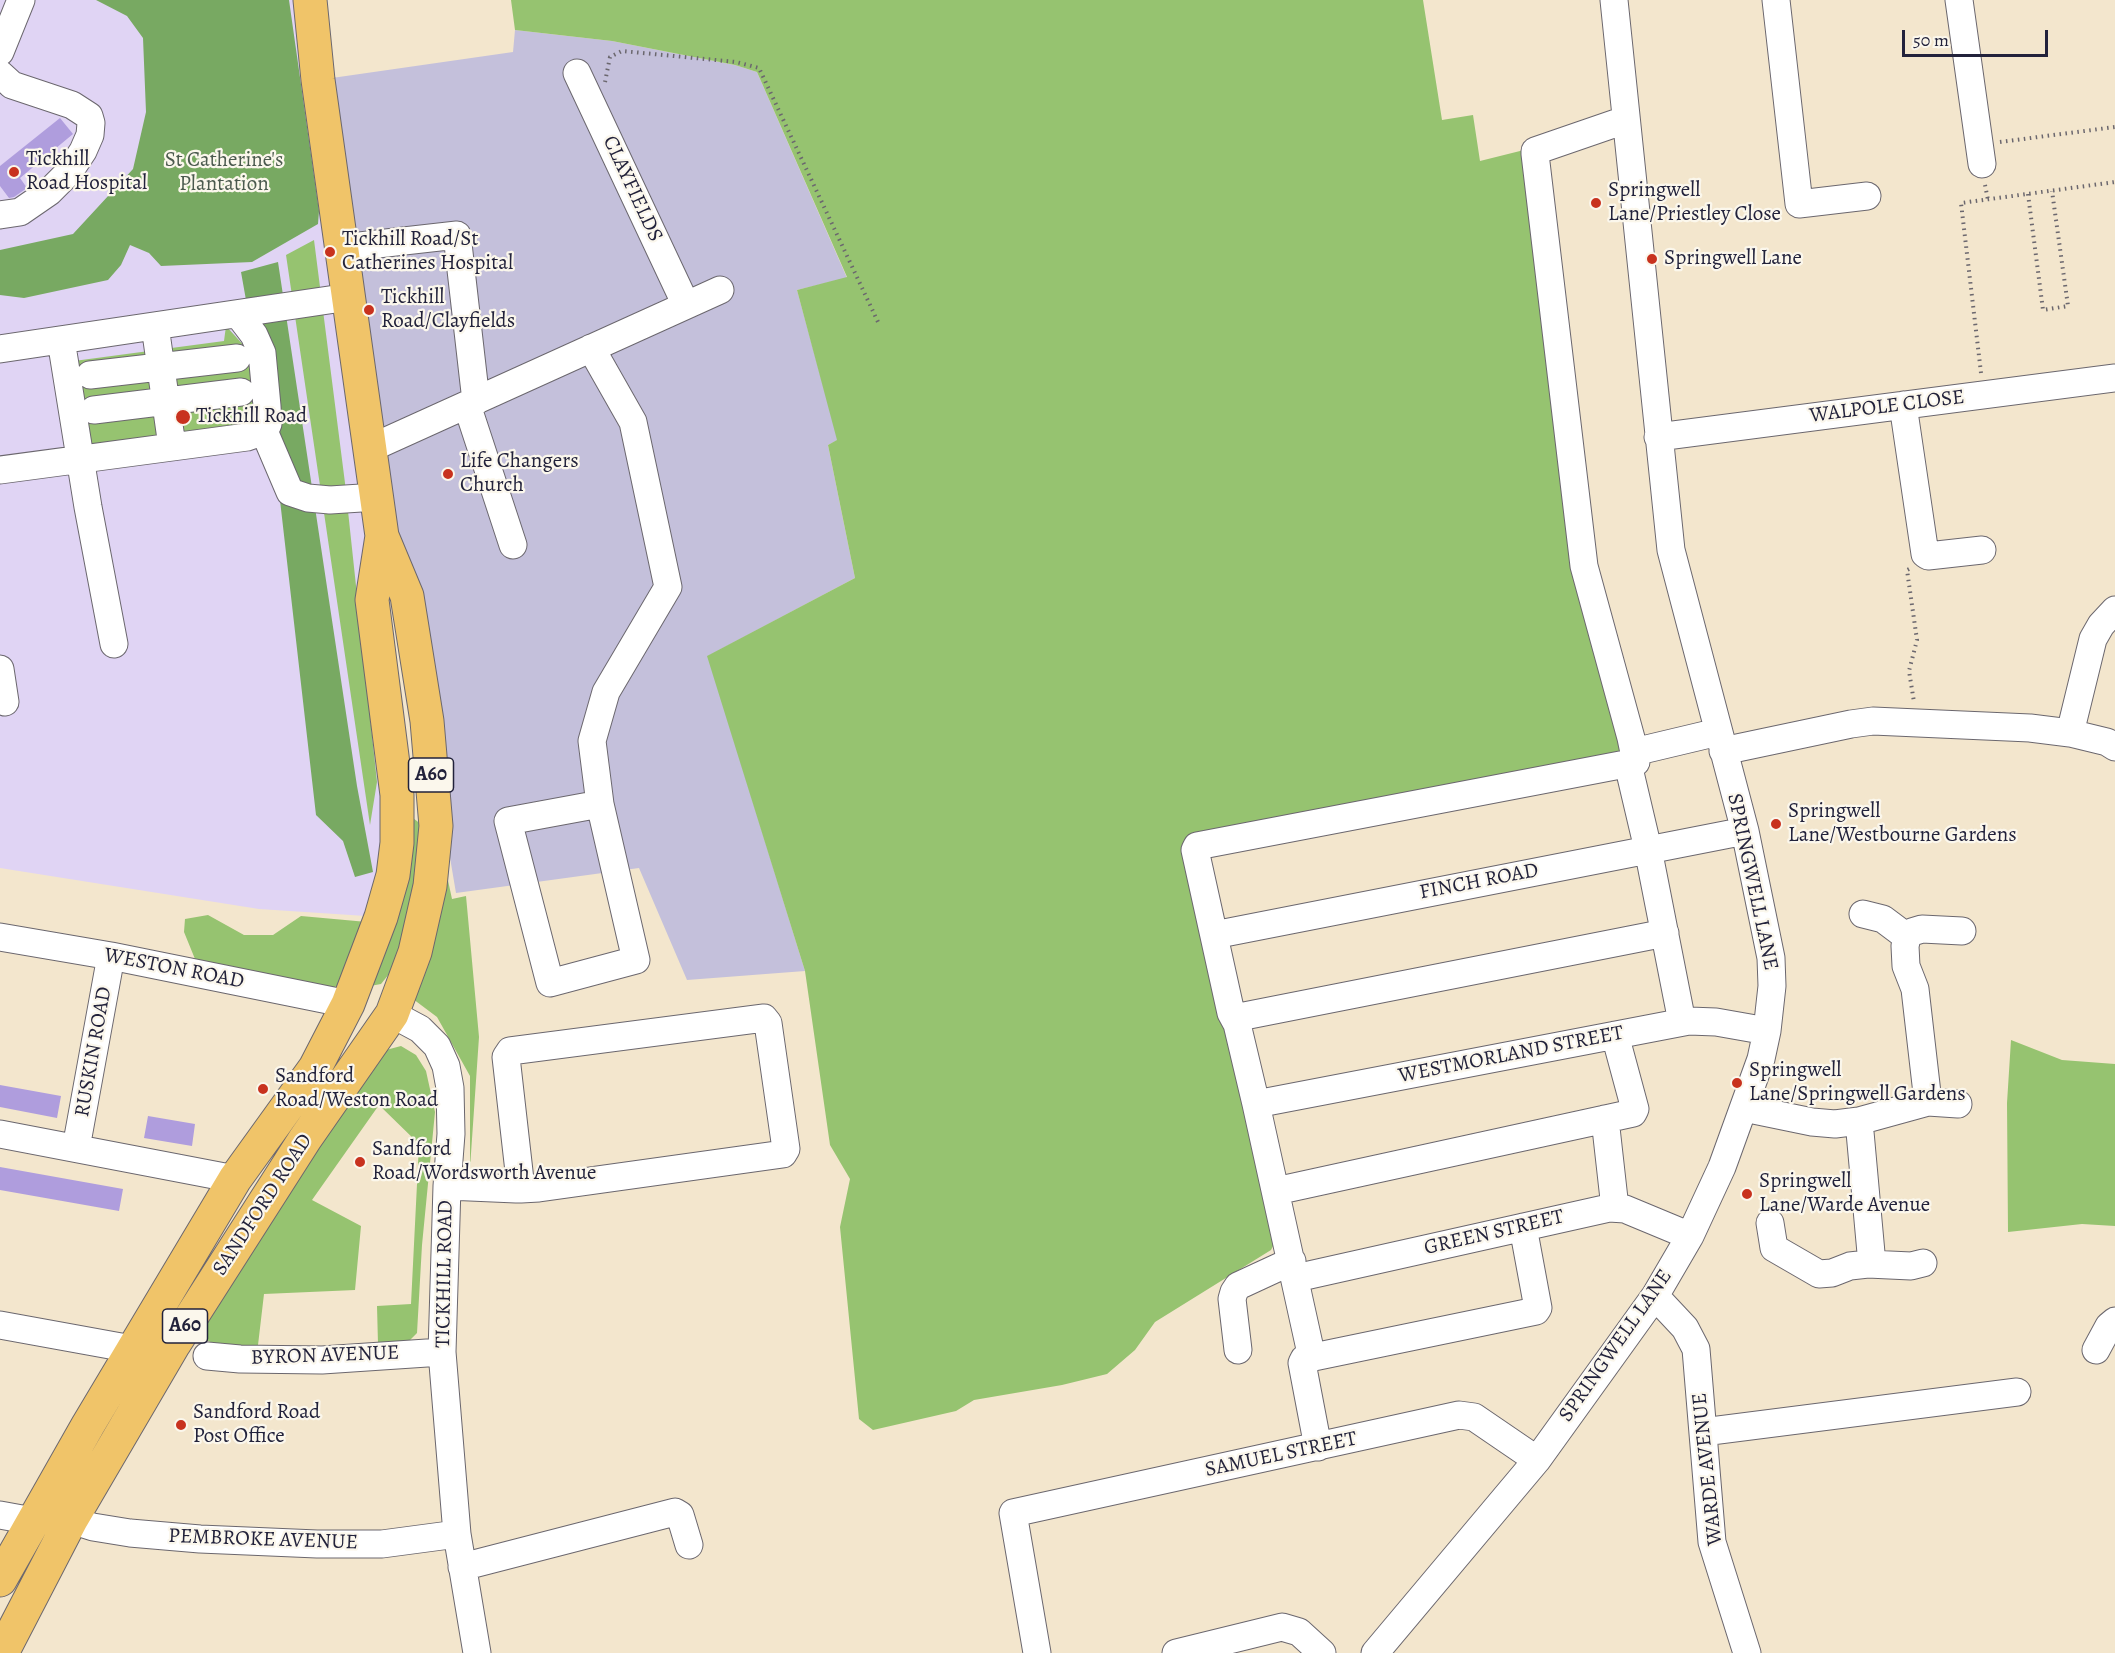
<!DOCTYPE html>
<style>
body{margin:0}
#map{position:relative;width:2115px;height:1653px;overflow:hidden;background:#f3e6cd;font-family:Alegreya,serif}
canvas{display:block}
.scale{position:absolute;left:1902px;top:30px;width:146px;height:27px;box-sizing:border-box;border:3px solid #22223b;border-top:0;padding-left:8px;font-size:18px;line-height:21px;white-space:nowrap;color:#22223b;-webkit-text-stroke:4px #fbf7ec;paint-order:stroke}
</style>
<div id="map">
<canvas width="2115" height="1653"></canvas>
<div class="scale">50 m</div>
</div>
<script>
const c = document.querySelector('canvas').getContext('2d');
c.lineJoin = 'round';
function paint(path, color) { c.fillStyle = color; c.fill(path, 'evenodd'); }
const poly = rows => new Path2D(rows.map(r => 'M' + r).join(''));
function strokePath(path, color, width, dash) { c.strokeStyle = color; c.lineWidth = width; c.lineCap = dash ? 'butt' : 'round'; c.setLineDash(dash || []); c.stroke(path); }
function label(font, color, halo, rows, align = 'center') {
  c.font = font + ' Alegreya,serif'; c.lineWidth = 4.5; c.setLineDash([]); c.textBaseline = 'middle'; c.strokeStyle = halo; c.fillStyle = color; for (const [text, x, y, turn = 0] of rows) {
    c.save(); c.translate(x, y); c.rotate((+turn || 0) * Math.PI / 180); c.textAlign = isNaN(turn) ? turn : align; if (halo) c.strokeText(text, 0, 0); c.fillText(text, 0, 0); c.restore();
  }
}
const built = poly([
 [0,0,310,0,397,795,381,917,259,909,0,868]
]);
const industrial = poly([
 [515,30,612,41,735,65,757,72,847,278,797,290,838,440,828,445,855,578,708,656,805,971,687,980,639,868,456,893,318,80,513,52]
]);
const green = poly([
 [511,0,1423,0,1442,120,1473,115,1480,161,1524,150,1626,757,1186,843,1274,1244,1271,1250,1155,1322,1135,1350,1107,1374,1062,1385,974,1400,956,1411,873,1430,859,1419,840,1227,850,1179,830,1145,805,971,707,656,855,578,828,445,837,440,797,290,847,277,757,72,735,65,612,41,515,30],
 [314,240,345,483,377,782,370,825,286,255],
 [226,326,247,349,257,411,240,436,87,457,74,361,224,341],
 [409,815,426,828,397,964,381,984,370,986],
 [444,862,452,899,466,896,479,1037,470,1168,470,1076,437,1017,413,999],
 [208,915,244,935,273,935,301,916,367,922,346,982,330,989,262,977,195,959,184,932,185,919],
 [2011,1040,2062,1060,2115,1064,2115,1226,2082,1224,2008,1232,2007,1103],
 [401,1046,416,1055,426,1071,435,1112,422,1245,417,1333,408,1342,378,1344,377,1306,411,1304,419,1144,379,1105,312,1200,361,1226,355,1290,264,1294,258,1345,220,1346,206,1340,202,1318,386,1050]
]);
const forest = poly([
 [96,0,289,0,319,211,318,224,252,262,161,266,149,253,130,245,121,265,108,280,24,298,0,295,0,250,73,234,133,169,146,112,143,38,127,16],
 [278,262,357,786,373,872,355,877,343,841,316,815,277,474,241,272]
]);
const building = poly([
 [60,118,73,134,20,178,27,188,14,197,9,198,0,186,0,166],
 [0,1085,61,1096,57,1118,0,1107],
 [148,1116,195,1124,192,1146,144,1138],
 [0,1167,123,1189,119,1211,0,1190]
]);
const path = poly([
 [605,82,610,57,622,51,736,62,759,68,878,322],
 [2000,142,2115,127],
 [1985,185,1988,200],
 [2028,194,2043,310,2068,306,2052,191],
 [1981,373,1961,203,2115,182],
 [1909,569,1907,570,1917,640,1909,671,1914,702]
]);
const minor = poly([
 [1776,0,1799,204,1867,196],
 [1959,0,1982,164],
 [0,52,21,0],
 [577,73,686,305],
 [0,74,12,85,72,105,89,116,91,123,90,135,83,151,69,172,49,192,20,212,0,215],
 [342,248,457,235,476,401],
 [155,326,172,446],
 [61,340,88,507,114,644],
 [591,348,633,422,668,587,606,692,592,741,600,804,636,960,550,983,508,821,600,804],
 [0,349,349,297],
 [90,375,237,358],
 [467,405,513,545],
 [1903,405,1925,554,1928,556,1982,550],
 [94,410,241,392],
 [264,431,290,492,308,498,330,500,377,497],
 [1658,437,2115,378],
 [371,448,720,290],
 [0,470,247,437,264,431,268,424,267,406,262,353,254,335,238,314],
 [0,669,5,702],
 [2070,733,2093,639,2101,625,2115,610],
 [1723,751,1851,724,1873,721,2030,728,2070,733,2107,742,2115,747],
 [1634,752,1718,732],
 [1628,764,1648,849,1682,1022],
 [1863,914,1883,919,1907,937],
 [1214,935,1745,831],
 [0,937,111,956,348,1004],
 [392,1014,420,1029,437,1046,446,1066,450,1088,451,1134,447,1186,442,1352,457,1534,477,1653],
 [1234,1018,1665,933],
 [1928,1102,1915,989,1906,966,1905,946,1907,937,1912,932,1922,929,1962,931],
 [1256,1104,1689,1021,1716,1022,1767,1031],
 [1744,1108,1812,1122,1835,1124,1859,1121,1928,1102,1958,1104],
 [1605,1119,1615,1208],
 [1859,1121,1872,1264],
 [0,1134,235,1179],
 [76,1148,111,956],
 [447,1186,516,1189,521,1189,539,1188,783,1154,786,1149,768,1023,764,1018,510,1051,506,1057,521,1189],
 [1276,1191,1633,1113,1635,1109,1615,1035],
 [1770,1223,1774,1248,1819,1274,1832,1273,1850,1266,1868,1264,1911,1266,1923,1263],
 [1296,1278,1609,1208,1625,1209,1690,1236],
 [1655,1296,1685,1328,1696,1349,1712,1542,1747,1653],
 [0,1325,132,1349],
 [1238,1350,1232,1299,1234,1292,1238,1286,1292,1261],
 [2096,1350,2109,1326,2115,1321],
 [207,1356,240,1359,322,1360,442,1352],
 [1312,1358,1256,1104,1237,1024,1231,1013,1195,850,1197,846,1636,762,1631,738,1584,566,1535,154,1535,151,1625,120],
 [1703,1432,2017,1392],
 [1318,1447,1302,1363,1304,1359,1536,1311,1538,1308,1523,1227],
 [0,1515,33,1521],
 [71,1520,93,1527,130,1533,200,1539,317,1544,382,1544,457,1534],
 [462,1567,675,1512,680,1515,689,1545],
 [1037,1653,1013,1513,1459,1415,1474,1417,1537,1460],
 [1176,1653,1282,1627,1299,1632,1322,1653],
 [1375,1653,1537,1460,1655,1296,1690,1236,1722,1167,1761,1059,1767,1031,1772,986,1771,958,1745,831,1671,550,1614,0]
]);
const major = poly([
 [0,1580,88,1425,235,1179,315,1068,348,1004,381,917,393,875,397,843,397,795,372,600,382,536],
 [2,1653,71,1520,174,1344,305,1139,392,1014,415,952,430,886,436,826,427,721,407,596,382,536,318,80,310,0]
]);
const markers = [
 [14,172,6,"#c8321e"],
 [1596,203,6,"#c8321e"],
 [330,252,6,"#c8321e"],
 [1652,259,6,"#c8321e"],
 [369,310,6,"#c8321e"],
 [183,417,8,"#c8321e"],
 [448,474,6,"#c8321e"],
 [1776,824,6,"#c8321e"],
 [1737,1083,6,"#c8321e"],
 [263,1089,6,"#c8321e"],
 [360,1162,6,"#c8321e"],
 [1747,1194,6,"#c8321e"],
 [181,1425,6,"#c8321e"]
];
const shields = [
 [431,775,45],
 [185,1326,45]
];
const shieldNames = [
 ["A60",431,775],
 ["A60",185,1326]
];
const poiNames = [
 ["Tickhill",26,160],
 ["Road Hospital",26,184],
 ["Springwell",1608,191],
 ["Lane/Priestley Close",1608,215],
 ["Tickhill Road/St",342,240],
 ["Catherines Hospital",342,264],
 ["Springwell Lane",1664,259],
 ["Tickhill",381,298],
 ["Road/Clayfields",381,322],
 ["Tickhill Road",196,417],
 ["Life Changers",460,462],
 ["Church",460,486],
 ["Springwell",1788,812],
 ["Lane/Westbourne Gardens",1788,836],
 ["Springwell",1749,1071],
 ["Lane/Springwell Gardens",1749,1095],
 ["Sandford",275,1077],
 ["Road/Weston Road",275,1101],
 ["Sandford",372,1150],
 ["Road/Wordsworth Avenue",372,1174],
 ["Springwell",1759,1182],
 ["Lane/Warde Avenue",1759,1206],
 ["Sandford Road",193,1413],
 ["Post Office",193,1437]
];
const parkNames = [
 ["St Catherine's",224,161],
 ["Plantation",224,185]
];
const streetNames = [
 ["CLAYFIELDS",632,189,65],
 ["WALPOLE CLOSE",1887,407,-7],
 ["FINCH ROAD",1479,882,-11],
 ["SPRINGWELL LANE",1752,882,78],
 ["WESTON ROAD",174,969,11],
 ["RUSKIN ROAD",94,1052,-80],
 ["WESTMORLAND STREET",1511,1055,-11],
 ["SANDFORD ROAD",263,1205,-57],
 ["GREEN STREET",1494,1233,-13],
 ["TICKHILL ROAD",445,1274,-89],
 ["SPRINGWELL LANE",1616,1346,-55],
 ["BYRON AVENUE",325,1356,-2],
 ["SAMUEL STREET",1281,1455,-12],
 ["WARDE AVENUE",1708,1469,-96],
 ["PEMBROKE AVENUE",263,1540,2]
];
paint(built, '#e0d4f4');
paint(industrial, '#c4c0db');
paint(green, '#96c370');
paint(forest, '#78a962');
paint(building, '#af9ddd');
strokePath(minor, '#6b676e', 29);
strokePath(major, '#6b676e', 35);
strokePath(path, '#6b676e', 4, [1.5, 4.5]);
strokePath(minor, '#fff', 27);
strokePath(major, '#f0c469', 33);
for (const [x, y, r, color] of markers) { const dot = new Path2D(); dot.arc(x, y, r, 0, 2 * Math.PI); c.fillStyle = color; c.fill(dot); strokePath(dot, '#fbf7ec', 2); }
for (const [x, y, w] of shields) { const box = new Path2D(); box.roundRect(x - w / 2, y - 17, w, 34, 4.5); c.fillStyle = '#fbf7ec'; c.fill(box); strokePath(box, '#22223b', 1.5); }
label('bold 20px', '#22223b', null, shieldNames);
label('21px', '#22223b', '#fbf7ec', poiNames, 'left');
label('21px', '#4b5a4e', '#fbf7ec', parkNames);
label('21px', '#22223b', '#fbf7ec', streetNames);
</script>
